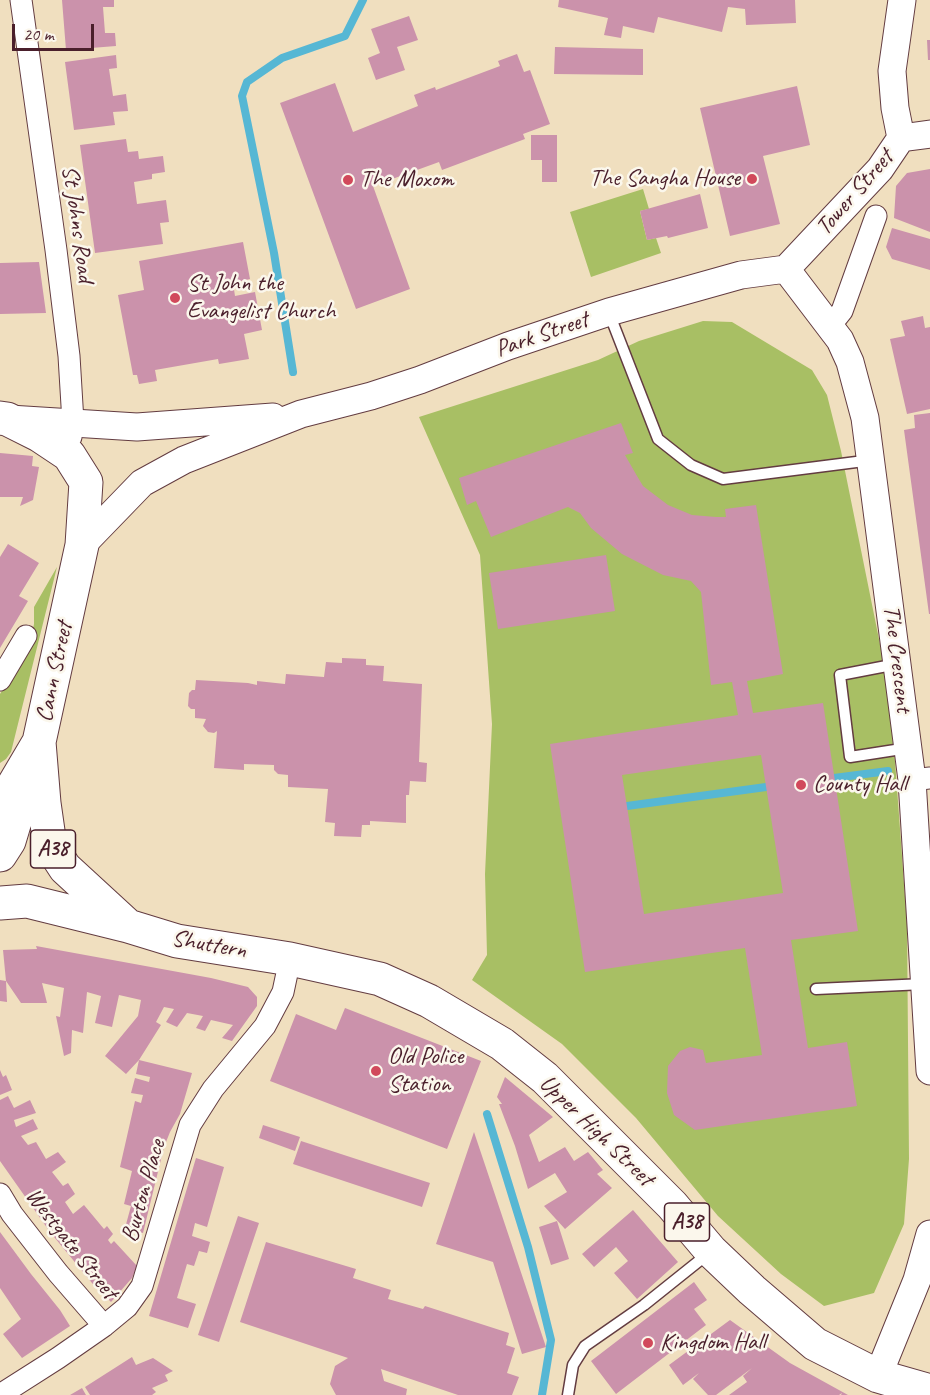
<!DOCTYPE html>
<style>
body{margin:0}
#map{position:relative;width:930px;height:1395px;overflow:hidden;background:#f0dfbf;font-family:Caveat,sans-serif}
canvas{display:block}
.scale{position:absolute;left:12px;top:24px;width:82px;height:27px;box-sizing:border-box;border:3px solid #4a1f2b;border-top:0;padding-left:8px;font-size:18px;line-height:21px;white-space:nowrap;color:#4a1f2b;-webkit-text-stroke:4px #fbf7ec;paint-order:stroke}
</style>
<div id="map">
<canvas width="930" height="1395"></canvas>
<div class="scale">20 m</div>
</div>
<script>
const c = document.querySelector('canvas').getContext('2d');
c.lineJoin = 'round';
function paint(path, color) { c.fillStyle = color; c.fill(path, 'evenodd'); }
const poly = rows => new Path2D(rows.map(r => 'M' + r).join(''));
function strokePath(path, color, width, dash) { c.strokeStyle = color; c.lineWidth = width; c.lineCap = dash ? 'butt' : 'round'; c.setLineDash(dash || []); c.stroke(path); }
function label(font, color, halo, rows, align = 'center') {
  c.font = font + ' Caveat,sans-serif'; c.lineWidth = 5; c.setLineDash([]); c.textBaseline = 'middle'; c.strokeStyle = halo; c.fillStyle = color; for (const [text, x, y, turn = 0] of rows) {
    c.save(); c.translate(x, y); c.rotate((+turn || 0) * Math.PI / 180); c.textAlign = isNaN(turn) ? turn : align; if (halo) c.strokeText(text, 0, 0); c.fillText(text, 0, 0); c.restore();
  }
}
const green = poly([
 [643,189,649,209,640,211,647,240,656,238,661,253,591,277,570,212],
 [703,321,732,322,812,370,827,395,841,451,884,664,895,761,907,924,909,1159,904,1224,874,1293,824,1306,781,1274,718,1216,636,1118,562,1044,472,980,487,955,485,874,492,724,480,555,419,417,598,360,639,341],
 [57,567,11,752,6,759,0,763,0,694,29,648,34,624,34,607]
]);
const stream = poly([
 [293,372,274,253,242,96,247,82,282,58,345,36,363,0],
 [834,778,888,771],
 [627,806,766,787],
 [487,1114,528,1247,551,1340,542,1395]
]);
const building = poly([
 [62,0,114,0,114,7,103,7,105,33,115,33,116,46,66,50],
 [559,0,795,0,796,23,746,25,745,9,728,7,722,32,658,17,654,33,623,26,621,38,604,35,608,18,558,7],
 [409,16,418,40,397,47,405,70,376,80,368,58,380,53,371,29],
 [927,40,930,40,930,60,928,60],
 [555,47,643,49,643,75,554,74],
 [517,54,524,72,530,70,550,124,523,134,525,139,442,170,439,162,373,186,410,289,356,309,280,103,335,83,353,132,418,106,414,95,435,87,436,90,500,66,498,61],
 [116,55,117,68,109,69,113,96,126,94,128,111,113,112,115,125,74,130,65,62],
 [797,86,810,145,763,156,780,224,730,236,700,108],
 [531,135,557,135,557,182,542,182,542,160,531,160],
 [126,139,128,152,138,151,139,159,163,156,165,172,152,174,152,179,134,182,137,204,166,200,169,222,160,223,163,244,95,253,80,145],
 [930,169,930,232,894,218,896,186,907,173],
 [700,194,708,228,668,238,667,236,647,240,640,211],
 [892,228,930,239,930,270,892,259,886,247],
 [243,242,250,279,233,283,235,296,255,292,262,330,244,334,249,359,219,364,218,359,155,370,157,381,139,384,137,375,133,375,118,295,144,290,139,261],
 [39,262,46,313,0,314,0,263],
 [923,316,925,328,930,327,930,409,907,414,890,339,905,336,901,321],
 [930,413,930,614,929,614,904,430,915,428,914,415],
 [621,423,633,453,625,455,637,476,643,486,668,505,692,515,716,517,726,517,725,509,756,505,783,674,747,681,753,713,823,703,858,931,791,940,808,1048,847,1042,857,1106,695,1130,674,1115,667,1093,668,1066,680,1051,690,1047,703,1050,706,1063,762,1055,745,948,585,972,550,744,738,715,732,682,711,685,701,592,691,581,663,575,622,554,591,528,580,513,568,507,491,537,476,501,467,505,459,478],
 [761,755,783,893,644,914,622,775],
 [0,453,33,456,32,466,39,467,33,500,20,506,23,497,0,497],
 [8,544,39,563,19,596,28,601,0,648,0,557],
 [606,555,615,611,498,629,489,573],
 [342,658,366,659,366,665,384,666,383,681,422,684,419,762,427,763,426,782,410,781,409,795,406,795,406,823,370,821,370,825,362,825,361,837,334,836,335,823,325,822,328,789,288,787,288,775,278,774,274,770,274,765,244,764,244,770,214,768,217,731,214,733,208,732,203,726,206,719,195,718,195,709,191,709,188,706,189,693,192,690,195,690,196,680,248,683,257,685,257,681,285,684,286,674,324,677,326,662,342,663],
 [36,946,211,978,248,987,257,997,257,1006,232,1041,222,1038,233,1025,211,1020,205,1031,196,1028,203,1016,187,1013,177,1027,166,1022,174,1009,164,1007,156,1022,161,1025,139,1060,192,1073,180,1114,170,1132,164,1147,143,1233,125,1228,131,1206,124,1204,132,1171,120,1167,135,1101,141,1103,143,1095,131,1093,135,1078,149,1082,150,1077,136,1074,139,1060,126,1074,105,1056,138,1016,141,1000,119,995,112,1027,95,1023,101,996,87,992,83,1033,72,1030,71,1053,64,1056,56,1016,60,1017,64,988,42,983,47,1003,21,1003,6,981,3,950,37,949],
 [0,980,6,981,7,1002,0,1001],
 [345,1008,481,1061,447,1149,270,1081,296,1014,336,1030],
 [0,1070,3,1077,6,1075,12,1090,0,1095],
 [505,1077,553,1117,529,1135,539,1162,565,1147,574,1161,588,1152,603,1170,597,1174,612,1188,565,1229,544,1206,567,1192,555,1173,528,1189,515,1146,499,1104,502,1104,497,1097],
 [8,1096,14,1108,30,1100,36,1113,14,1120,16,1127,33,1119,38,1129,21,1136,28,1145,36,1142,46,1159,58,1152,66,1162,52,1172,63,1186,68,1183,75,1194,65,1202,73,1214,84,1205,104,1229,107,1226,113,1234,108,1240,111,1244,114,1241,137,1266,132,1278,111,1302,92,1283,50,1232,0,1161,0,1100],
 [263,1125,300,1137,295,1151,259,1138],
 [474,1132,546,1347,522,1354,493,1262,436,1244],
 [301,1141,430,1183,422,1207,293,1164],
 [196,1158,224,1167,207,1227,195,1223,192,1236,210,1242,207,1253,199,1251,194,1266,187,1264,177,1298,196,1304,188,1328,149,1316],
 [633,1210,678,1262,637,1299,614,1273,628,1261,616,1247,594,1267,582,1254],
 [238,1216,259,1223,219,1342,198,1335],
 [557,1221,569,1259,551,1265,539,1227],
 [0,1232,31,1274,60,1310,70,1326,22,1358,3,1334,21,1319,0,1288],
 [266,1242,356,1269,353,1278,391,1290,388,1299,423,1309,425,1306,509,1333,506,1345,515,1348,507,1373,519,1377,512,1395,458,1395,381,1369,384,1381,407,1389,406,1395,336,1395,330,1384,335,1366,348,1358,240,1322],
 [694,1282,707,1300,694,1309,706,1325,616,1394,591,1361],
 [730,1320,790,1363,848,1395,841,1395,842,1393,839,1395,729,1395,747,1382,743,1376,752,1368,716,1395,708,1395,693,1379,699,1373,683,1385,669,1365],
 [132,1357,136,1365,153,1358,173,1371,165,1375,168,1381,152,1388,156,1392,152,1395,90,1395,85,1387],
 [82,1388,86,1395,70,1395]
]);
const service = poly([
 [609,313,658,439,691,465,723,479,872,460],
 [897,664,840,675,850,757,908,748],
 [816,989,924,984],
 [568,1395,573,1365,585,1346,644,1305,709,1253]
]);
const minor = poly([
 [21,0,56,250,69,356,73,422,71,437],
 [830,326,842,311,876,216],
 [0,680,26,636],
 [912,780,930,778],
 [0,1194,12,1214,58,1273,104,1326],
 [0,1395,58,1358,104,1326,127,1307,142,1286,190,1125,213,1089,265,1026,283,992,290,959]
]);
const tertiary = poly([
 [901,138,930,134],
 [786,269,840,340,850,362,865,418,912,780,930,1071],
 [786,269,880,169,901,138,895,108,892,71,902,0],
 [9,419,137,427,273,417],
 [82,545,142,483,184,460,301,414,371,396,420,380,508,346,609,312,741,275,786,269],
 [878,1376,917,1280,930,1234]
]);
const primary = poly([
 [0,418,7,419,39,435,69,455,86,482,82,545,39,742,0,808],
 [39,742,44,803,50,845,65,868,127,925],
 [0,855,9,841,26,784],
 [0,903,27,901,128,926,177,941,290,959,380,979,429,1001,502,1044,545,1078,672,1205,711,1251,752,1290,815,1344,878,1376,930,1391]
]);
const markers = [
 [752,179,6,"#d1495b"],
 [348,180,6,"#d1495b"],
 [175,298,6,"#d1495b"],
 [801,785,6,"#d1495b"],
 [376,1071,6,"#d1495b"],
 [648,1343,6,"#d1495b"]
];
const shields = [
 [53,849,45],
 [687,1222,45]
];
const shieldNames = [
 ["A38",53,849],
 ["A38",687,1222]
];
const poiNames = [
 ["The Sangha House",740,179,"right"],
 ["The Moxom",360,180],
 ["St John the",187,284],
 ["Evangelist Church",187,312],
 ["County Hall",813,785],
 ["Old Police",388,1057],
 ["Station",388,1085],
 ["Kingdom Hall",660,1343]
];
const streetNames = [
 ["Tower Street",855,193,-49],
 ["St Johns Road",77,224,82],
 ["Park Street",542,335,-19],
 ["The Crescent",897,659,83],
 ["Cann Street",55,672,-78],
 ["Shuttern",209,945,10],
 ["Upper High Street",596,1131,44],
 ["Burton Place",144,1191,-74],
 ["Westgate Street",71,1244,52]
];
paint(green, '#a8bf64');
strokePath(stream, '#56b7d4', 8);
paint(building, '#cb92ab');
strokePath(service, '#633c41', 13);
strokePath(minor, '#633c41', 23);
strokePath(tertiary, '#633c41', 29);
strokePath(primary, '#633c41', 35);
strokePath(service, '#fff', 10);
strokePath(minor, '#fff', 21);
strokePath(tertiary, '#fff', 27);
strokePath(primary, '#fff', 33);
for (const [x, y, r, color] of markers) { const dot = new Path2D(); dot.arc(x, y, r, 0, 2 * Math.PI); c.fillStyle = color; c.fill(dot); strokePath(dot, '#fbf7ec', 2); }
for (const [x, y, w] of shields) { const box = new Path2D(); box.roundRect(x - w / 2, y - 19, w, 38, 4.5); c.fillStyle = '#fbf7ec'; c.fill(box); strokePath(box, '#4a1f2b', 1.5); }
label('bold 22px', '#4a1f2b', null, shieldNames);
label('24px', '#4a1f2b', '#fbf7ec', poiNames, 'left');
label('24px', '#4a1f2b', '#fbf7ec', streetNames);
</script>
